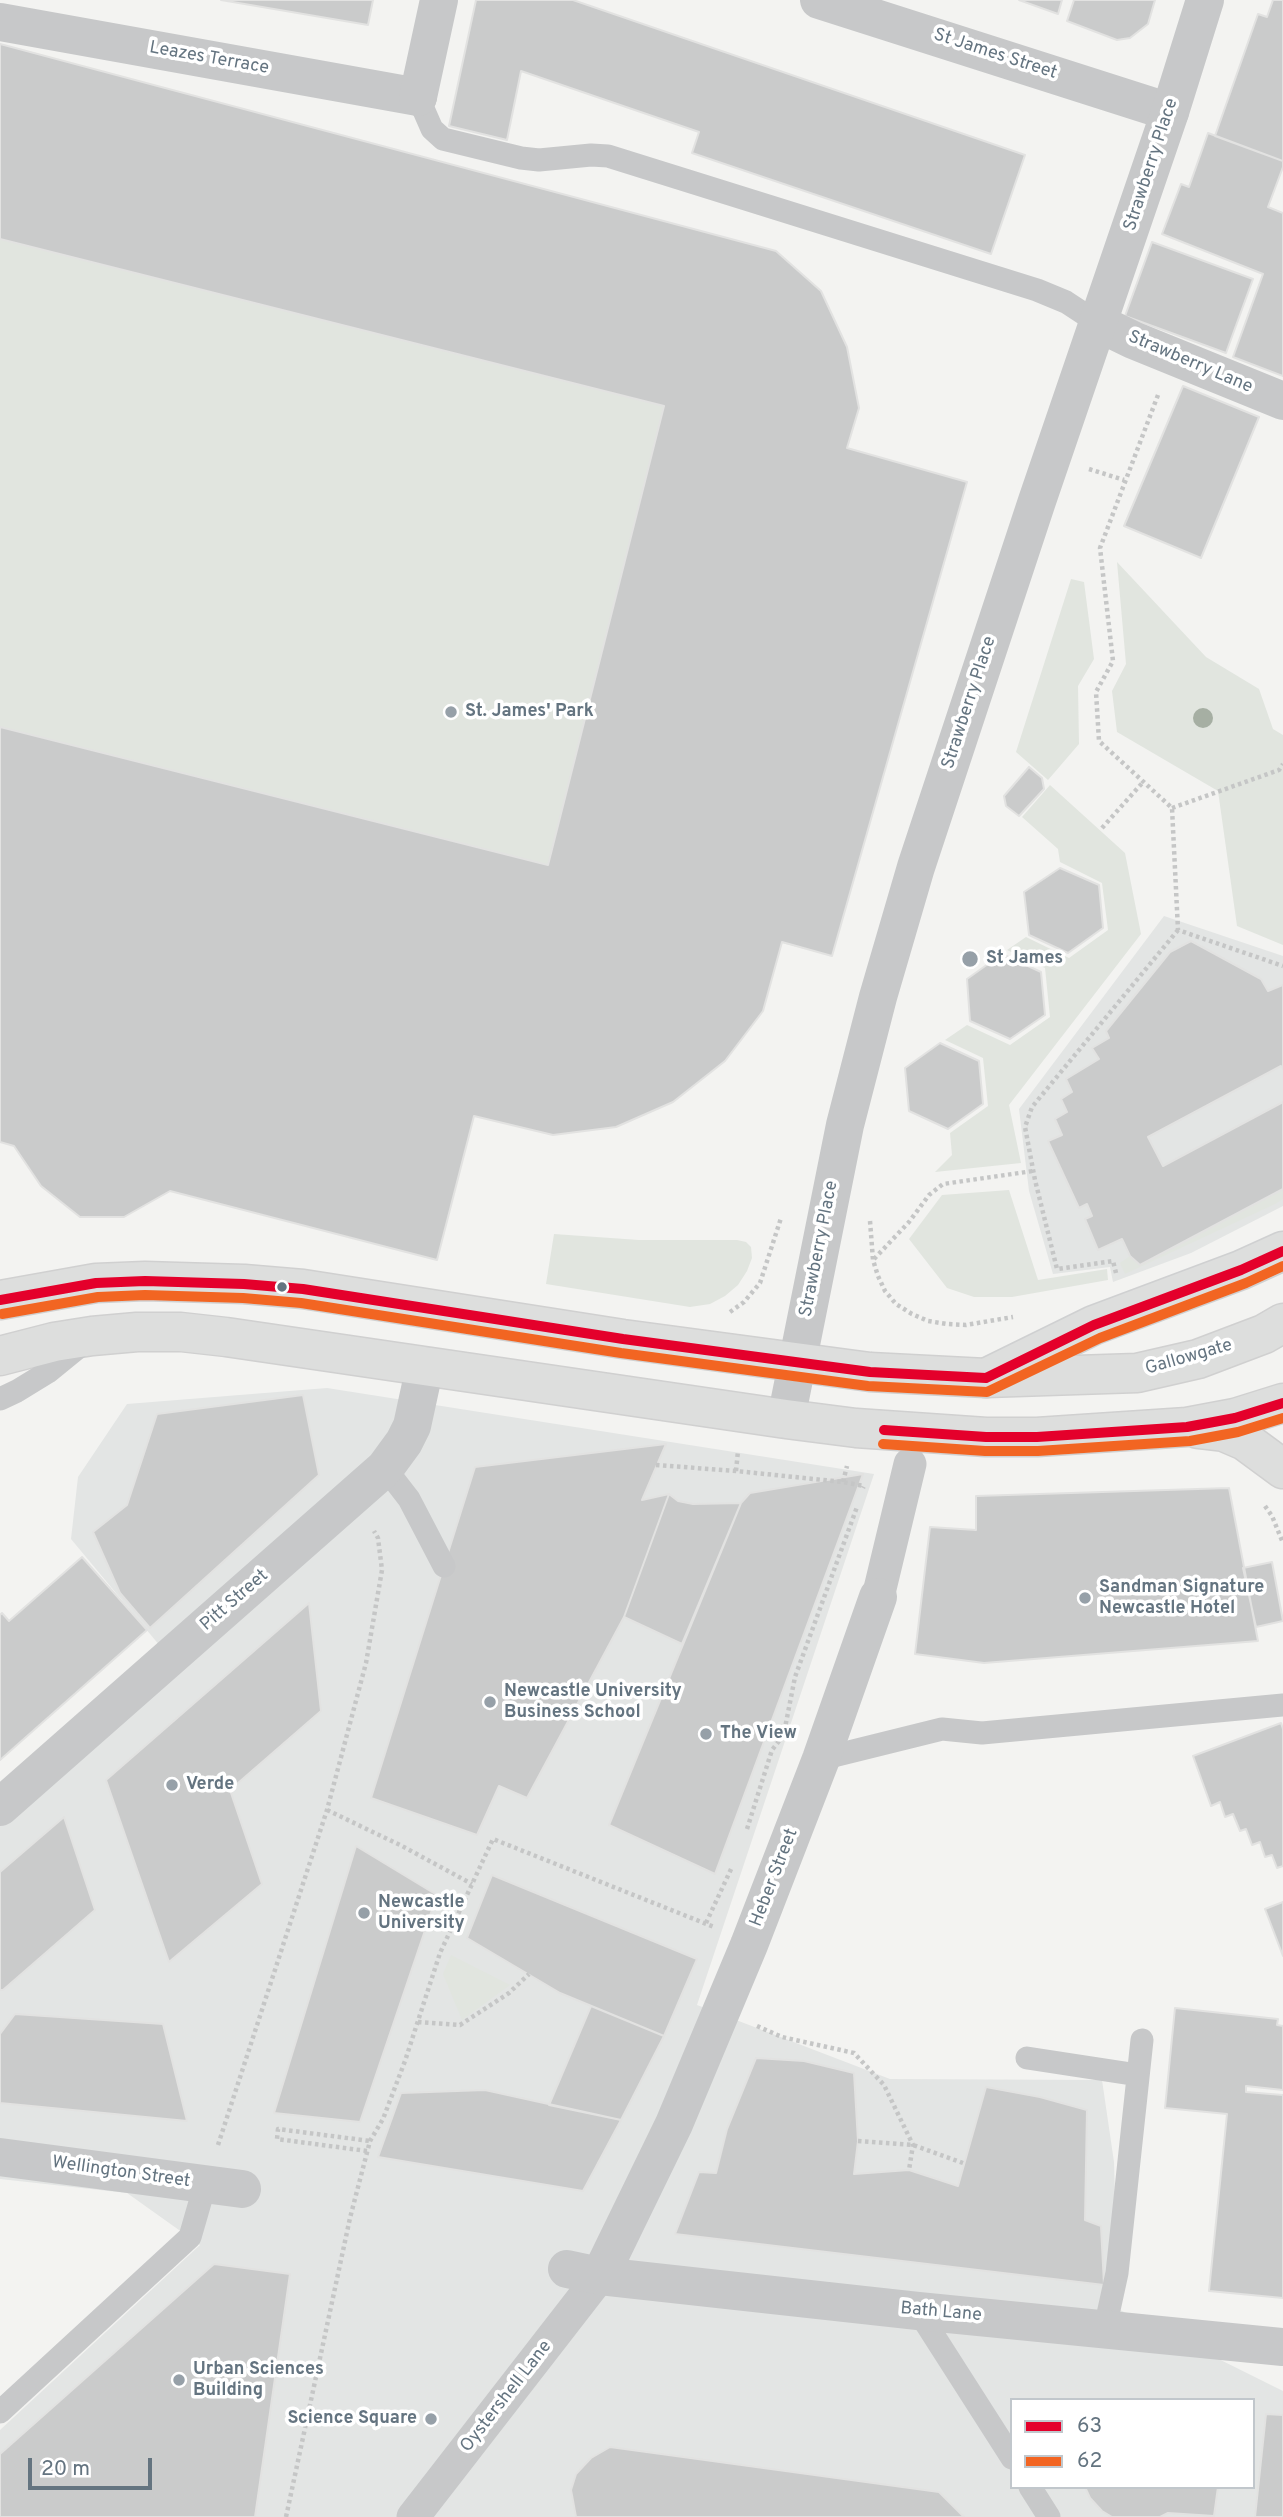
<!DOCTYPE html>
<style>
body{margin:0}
#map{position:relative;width:1283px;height:2517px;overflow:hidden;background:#f3f3f1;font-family:Overpass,sans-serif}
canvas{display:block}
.legend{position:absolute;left:1010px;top:2398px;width:245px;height:91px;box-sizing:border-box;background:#fff;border:2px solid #c1c7cc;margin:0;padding:9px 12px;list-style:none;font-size:21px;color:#647480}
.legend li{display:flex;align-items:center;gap:14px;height:35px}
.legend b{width:35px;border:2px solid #c1c7cc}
.scale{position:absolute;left:28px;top:2458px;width:124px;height:32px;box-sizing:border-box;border:4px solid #647480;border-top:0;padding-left:9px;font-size:21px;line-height:24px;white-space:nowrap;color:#647480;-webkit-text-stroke:5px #fff;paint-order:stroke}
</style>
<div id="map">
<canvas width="1283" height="2517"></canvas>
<ul class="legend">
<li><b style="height:9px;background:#e4002b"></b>63</li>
<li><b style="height:9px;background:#f26522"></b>62</li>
</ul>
<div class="scale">20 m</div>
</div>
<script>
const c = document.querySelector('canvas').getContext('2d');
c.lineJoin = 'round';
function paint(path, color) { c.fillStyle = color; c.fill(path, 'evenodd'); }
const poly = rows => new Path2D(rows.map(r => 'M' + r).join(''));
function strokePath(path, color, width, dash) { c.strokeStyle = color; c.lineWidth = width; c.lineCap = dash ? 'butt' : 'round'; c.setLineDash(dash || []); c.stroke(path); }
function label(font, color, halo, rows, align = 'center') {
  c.font = font + ' Overpass,sans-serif'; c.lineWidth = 7; c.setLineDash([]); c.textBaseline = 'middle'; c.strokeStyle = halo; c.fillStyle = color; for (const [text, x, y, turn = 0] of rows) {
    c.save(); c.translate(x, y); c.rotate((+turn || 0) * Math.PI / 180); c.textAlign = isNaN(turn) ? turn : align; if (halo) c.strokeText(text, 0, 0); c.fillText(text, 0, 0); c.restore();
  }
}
const built = poly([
 [1164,916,1283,956,1283,1206,1191,1253,1113,1282,1110,1267,1053,1274,1029,1191,1019,1109],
 [327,1388,874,1474,697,2005,890,2079,1102,2080,1114,2162,1118,2309,1283,2391,1283,2517,0,2517,0,2430,200,2245,127,2193,0,2179,0,1822,170,1658,71,1539,78,1477,127,1404],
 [1012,2400,1253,2400,1253,2487,1012,2487]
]);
const green = poly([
 [0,44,776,251,821,291,847,347,859,408,847,448,967,482,832,956,782,943,763,1011,725,1061,673,1102,616,1127,474,1116,437,1260,171,1191,124,1217,80,1217,41,1186,14,1146,0,1142],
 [1117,562,1206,657,1259,689,1273,729,1283,735,1283,945,1237,926,1218,791,1117,732,1112,691,1126,664],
 [1071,579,1084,582,1094,659,1078,686,1079,744,1048,780,1016,752],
 [1050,785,1125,853,1141,934,1009,1105,1021,1163,935,1172,952,1155,950,1133,988,1106,983,1058,945,1040,967,1025,1010,1045,1050,1017,1045,968,1007,950,1026,937,1069,958,1108,930,1102,883,1060,862,1058,849,1022,817],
 [1283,1189,1283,1199,1275,1204,1125,1274,1120,1263,1130,1256,1140,1265],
 [1009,1190,1038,1280,1107,1269,1108,1280,1012,1297,974,1297,947,1288,909,1239,942,1195],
 [554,1234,639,1240,737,1240,746,1242,751,1247,752,1258,747,1271,738,1285,725,1296,710,1304,690,1307,546,1284],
 [451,1955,510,1985,462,2020,443,1974]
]);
const building = poly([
 [221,0,373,0,368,25,221,0],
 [476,0,573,0,1025,155,991,254,692,153,699,132,521,71,507,140,449,126,476,0],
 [1019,0,1062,0,1058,14,1019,0],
 [1074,0,1155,0,1148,24,1130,38,1117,40,1067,21,1074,0],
 [1273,0,1283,0,1283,161,1215,136,1258,14,1267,17,1273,0],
 [0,44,776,251,821,291,847,347,859,408,847,448,967,482,832,956,782,942,763,1011,725,1061,673,1102,616,1127,553,1135,474,1116,437,1260,170,1191,124,1217,80,1217,41,1186,14,1146,0,1142,0,727,548,865,664,406,0,239,0,44],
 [1208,133,1283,161,1283,167,1268,207,1283,213,1283,376,1233,357,1263,274,1162,234,1181,184,1189,187,1208,133],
 [1152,242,1253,279,1226,353,1125,316,1152,242],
 [1183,386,1259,417,1201,558,1124,526,1183,386],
 [1029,767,1042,778,1044,789,1019,816,1006,806,1004,796,1029,767],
 [1060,868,1099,885,1103,928,1068,953,1029,935,1024,892,1060,868],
 [1191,941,1261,979,1268,991,1283,985,1283,1069,1281,1066,1148,1137,1163,1166,1283,1102,1283,1189,1140,1265,1130,1256,1122,1239,1098,1250,1085,1219,1092,1216,1087,1204,1079,1208,1048,1141,1062,1135,1055,1119,1067,1112,1061,1099,1072,1092,1066,1079,1099,1059,1092,1048,1109,1038,1106,1031,1170,952,1191,941],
 [1002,954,1041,972,1045,1015,1010,1039,970,1021,967,979,1002,954],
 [940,1043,979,1061,983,1104,948,1129,909,1111,905,1068,940,1043],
 [303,1395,319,1475,150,1628,120,1593,93,1532,127,1505,157,1414,303,1395],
 [666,1444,642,1500,669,1494,624,1617,527,1798,499,1786,477,1835,371,1798,475,1467,666,1444],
 [863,1474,715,1874,609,1825,741,1503,750,1493,863,1474],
 [1229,1488,1258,1641,984,1663,915,1654,930,1527,976,1530,976,1496,1229,1488],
 [669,1494,678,1501,693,1504,741,1503,682,1644,624,1617,669,1494],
 [82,1557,147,1630,0,1760,0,1615,2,1613,9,1621,82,1557],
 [1272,1562,1283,1621,1256,1627,1243,1568,1272,1562],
 [309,1603,321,1711,230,1790,262,1884,169,1962,106,1780,309,1603],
 [1281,1723,1283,1729,1283,1866,1277,1868,1272,1855,1265,1857,1260,1842,1252,1845,1246,1829,1240,1831,1233,1814,1225,1817,1220,1802,1211,1806,1193,1756,1281,1723],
 [64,1817,95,1910,3,1990,0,1990,0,1872,64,1817],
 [356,1846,437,1895,360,2122,274,2113,356,1846],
 [492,1875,697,1959,664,2036,560,1993,467,1938,492,1875],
 [1283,1902,1283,1956,1265,1909,1283,1902],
 [591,2006,664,2036,621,2120,549,2105,591,2006],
 [1175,2008,1278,2019,1277,2025,1283,2026,1283,2090,1246,2086,1246,2092,1283,2095,1283,2298,1209,2291,1227,2114,1165,2108,1175,2008],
 [15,2014,163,2024,187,2121,0,2103,0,2034,15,2014],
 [756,2058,804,2061,854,2073,858,2141,854,2174,909,2170,958,2186,986,2087,1040,2097,1087,2110,1085,2220,1101,2226,1104,2285,675,2234,699,2172,716,2173,727,2129,756,2058],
 [485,2090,621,2120,583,2191,378,2157,401,2093,485,2090],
 [214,2264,290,2274,255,2517,0,2517,0,2454,214,2264],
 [1266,2414,1283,2415,1283,2517,1255,2517,1266,2414],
 [610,2447,939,2492,964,2517,576,2517,571,2490,576,2474,591,2458,610,2447],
 [1085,2487,1218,2487,1214,2516,1168,2513,1160,2517,1112,2517,1102,2511,1090,2498,1085,2487]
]);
const path = poly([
 [1158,395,1100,548,1113,661,1096,692,1099,741,1172,808,1178,930,1283,966],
 [1089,469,1124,480],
 [1172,808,1279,770,1283,764],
 [1102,828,1144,781],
 [870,1221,873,1260,878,1276,885,1291,896,1304,912,1314,928,1321,947,1324,966,1325,1013,1317],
 [874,1259,909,1222,929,1195,943,1184,1033,1171],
 [1116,1273,1113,1261,1057,1269,1035,1180,1025,1127,1032,1107,1178,930],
 [730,1312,744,1302,760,1283,781,1218],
 [656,1465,736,1471,843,1482,864,1486,863,1488],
 [736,1471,738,1451],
 [843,1482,847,1466],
 [1265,1506,1272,1516,1283,1543],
 [783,1738,795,1677,857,1507],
 [327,1810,402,1846,472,1884],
 [747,1829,772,1750,782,1737],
 [706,1923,732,1867],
 [418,2022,460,2025,509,1993,529,1974],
 [757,2026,782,2037,854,2053,884,2085,913,2145,909,2170],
 [858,2141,913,2145,963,2163],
 [218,2145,327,1810,366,1663,382,1570,378,1538,374,1531],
 [367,2151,277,2139,278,2129,370,2141],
 [286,2517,350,2218,370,2141,383,2119,405,2061,440,1953,493,1839,714,1927]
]);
const service = poly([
 [418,97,432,129,443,139,521,158,539,160,591,155,608,156,1037,290,1066,302,1098,323],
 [0,1399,17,1391,48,1372,86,1341],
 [385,1468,409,1499,444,1566],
 [821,1759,942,1729,982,1733,1283,1705],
 [1027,2058,1138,2075],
 [918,2311,1012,2458],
 [1105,2328,1117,2273,1142,2040],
 [0,2412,190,2237,205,2185],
 [1030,2487,1049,2517]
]);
const pedestrian = poly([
 [878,1597,910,1464],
 [413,2517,600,2276]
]);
const minor = poly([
 [819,0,1170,112],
 [0,22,418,97],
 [1098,323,1133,340,1283,401],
 [0,1807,385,1468,404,1442,412,1426,425,1366],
 [0,2157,242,2189],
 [567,2269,600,2276,918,2311,1283,2347],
 [600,2276,674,2124,749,1945,821,1759,878,1597]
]);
const tertiary = poly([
 [418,97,439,0],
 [786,1419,845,1125,878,997,916,867,1037,501,1170,112,1205,0]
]);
const secondary = poly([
 [986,1378,1094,1325,1241,1270,1283,1251]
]);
const primary = poly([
 [0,1300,96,1283,145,1281,244,1284,303,1289,623,1339,870,1372,986,1378,1137,1373,1198,1359,1264,1334,1283,1323],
 [0,1356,54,1342,92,1336,137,1332,181,1332,226,1337,786,1419,856,1428,986,1437,1037,1437,1187,1427,1235,1418,1283,1403],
 [1198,1429,1224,1432,1245,1441,1283,1469]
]);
const bus1 = poly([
 [0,1300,96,1283,145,1281,244,1284,303,1289,623,1339,870,1372,986,1378,1094,1325,1241,1270,1283,1251],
 [884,1430,986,1437,1037,1437,1187,1427,1235,1418,1283,1403]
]);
const bus2 = poly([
 [2,1314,98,1297,145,1295,243,1298,301,1303,621,1353,868,1386,987,1392,1100,1338,1246,1283,1283,1266],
 [883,1444,985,1451,1038,1451,1190,1441,1238,1432,1283,1418]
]);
const trees = [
 [1203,718]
];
const markers = [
 [451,712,7,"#96a0a8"],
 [970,959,9,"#96a0a8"],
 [282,1287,6,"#647480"],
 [1085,1598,7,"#96a0a8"],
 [490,1702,7,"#96a0a8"],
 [706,1734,7,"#96a0a8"],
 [172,1785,7,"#96a0a8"],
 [364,1913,7,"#96a0a8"],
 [179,2380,7,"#96a0a8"],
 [431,2419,7,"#96a0a8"]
];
const streetNames = [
 ["St James Street",995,55,18],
 ["Leazes Terrace",209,59,10],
 ["Strawberry Place",1152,165,-72],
 ["Strawberry Lane",1190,363,23],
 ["Strawberry Place",970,703,-72],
 ["Strawberry Place",820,1249,-79],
 ["Gallowgate",1189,1358,-16],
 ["Pitt Street",235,1601,-41],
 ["Heber Street",775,1878,-69],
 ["Wellington Street",121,2173,8],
 ["Bath Lane",941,2313,5],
 ["Oystershell Lane",507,2397,-52]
];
const poiNames = [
 ["St. James' Park",465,712],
 ["St James",986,959],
 ["Sandman Signature",1099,1588],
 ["Newcastle Hotel",1099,1609],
 ["Newcastle University",504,1692],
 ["Business School",504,1713],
 ["The View",720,1734],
 ["Verde",186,1785],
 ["Newcastle",378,1903],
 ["University",378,1924],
 ["Urban Sciences",193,2370],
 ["Building",193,2391],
 ["Science Square",417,2419,"right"]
];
paint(built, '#e3e5e4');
paint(green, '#e1e5df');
paint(building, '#cacbcb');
strokePath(building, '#e2e2e1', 2);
strokePath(secondary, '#cfd0d1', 41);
strokePath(primary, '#d0d0d0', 41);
strokePath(path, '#c5c6c6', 4.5, [3.5, 3.5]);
strokePath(service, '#c7c8c9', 23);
strokePath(pedestrian, '#c7c8c9', 33);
strokePath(minor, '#c7c8c9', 38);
strokePath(tertiary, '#c7c8c9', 38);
strokePath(secondary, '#dddedd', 38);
strokePath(primary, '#dddedd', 38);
strokePath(bus1, '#e4002b', 10);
strokePath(bus2, '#f26522', 10);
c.fillStyle = '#a6afa3';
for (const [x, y] of trees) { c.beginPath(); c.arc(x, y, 10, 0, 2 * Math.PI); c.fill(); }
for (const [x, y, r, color] of markers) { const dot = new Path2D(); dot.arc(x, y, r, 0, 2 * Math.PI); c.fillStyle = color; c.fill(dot); strokePath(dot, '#fff', 2.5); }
label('18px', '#647480', '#fff', streetNames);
label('bold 18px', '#647480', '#fff', poiNames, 'left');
</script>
